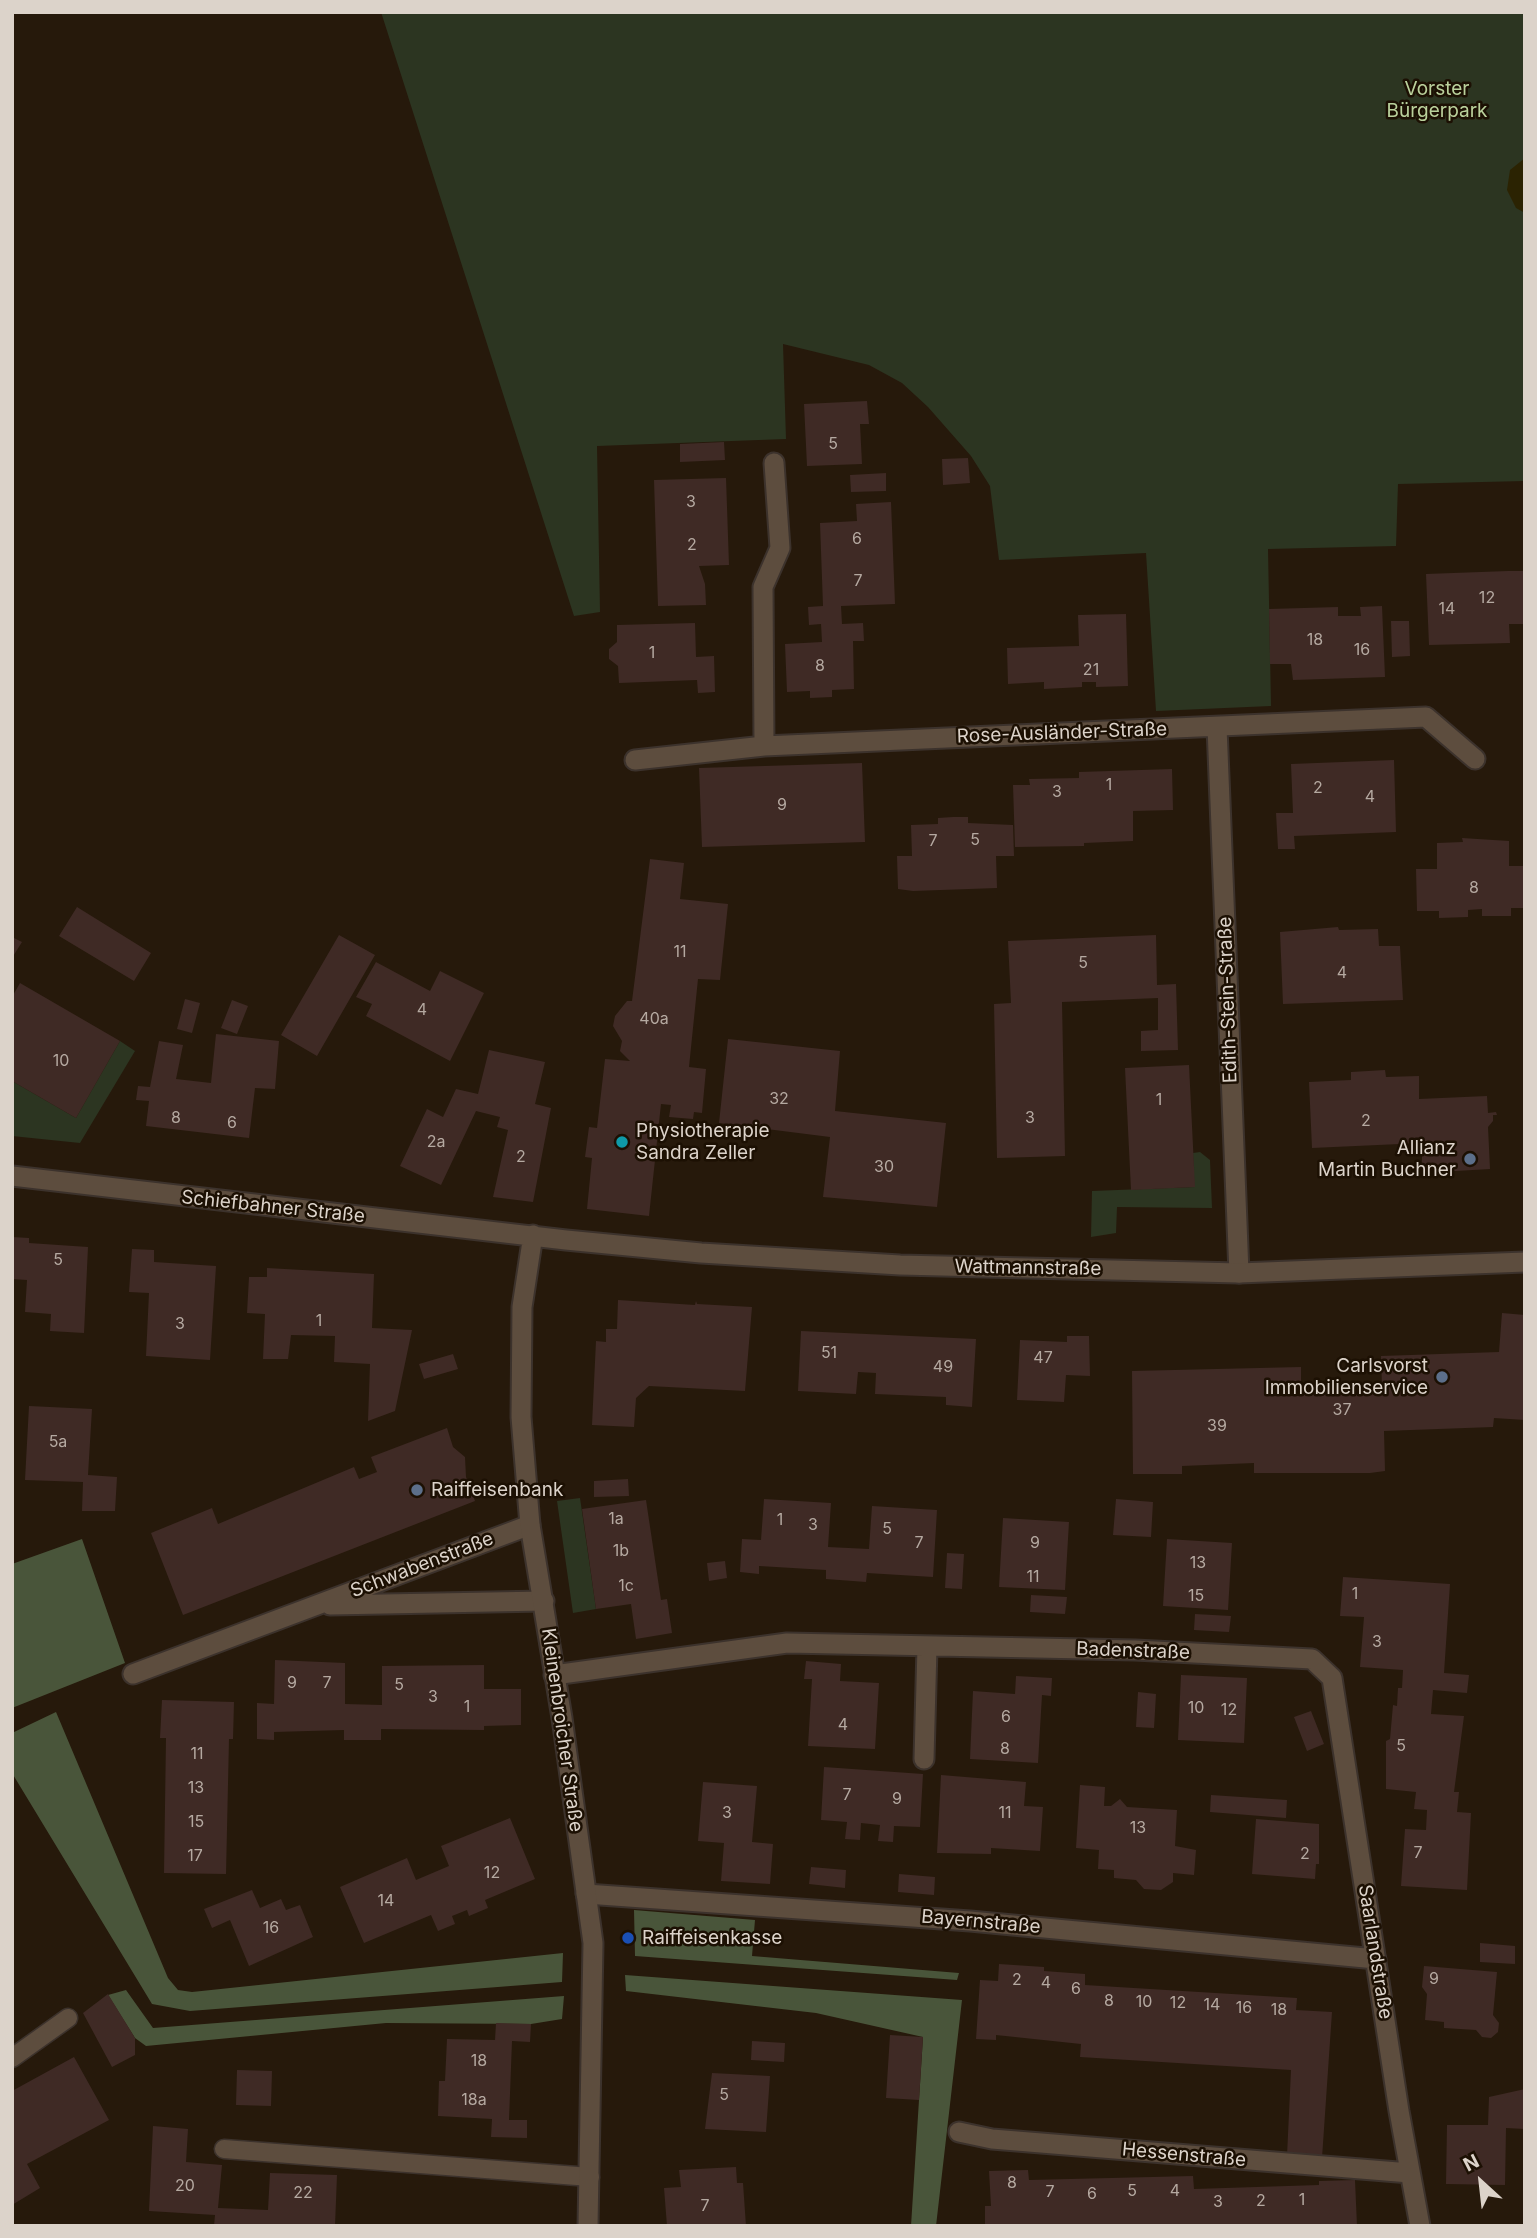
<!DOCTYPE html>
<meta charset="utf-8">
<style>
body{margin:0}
#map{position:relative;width:1537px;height:2238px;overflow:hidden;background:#26190b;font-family:Inter,sans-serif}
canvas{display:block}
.frame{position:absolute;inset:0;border:14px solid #dcd3ca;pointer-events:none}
.north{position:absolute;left:1446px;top:2147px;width:70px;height:70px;-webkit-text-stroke:5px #1c1003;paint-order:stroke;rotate:333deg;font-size:19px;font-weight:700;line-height:28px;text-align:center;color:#dcd3ca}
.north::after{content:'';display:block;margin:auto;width:24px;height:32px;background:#dcd3ca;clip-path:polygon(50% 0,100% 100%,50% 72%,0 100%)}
</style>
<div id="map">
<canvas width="1537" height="2238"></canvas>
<div class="frame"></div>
<div class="north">N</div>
</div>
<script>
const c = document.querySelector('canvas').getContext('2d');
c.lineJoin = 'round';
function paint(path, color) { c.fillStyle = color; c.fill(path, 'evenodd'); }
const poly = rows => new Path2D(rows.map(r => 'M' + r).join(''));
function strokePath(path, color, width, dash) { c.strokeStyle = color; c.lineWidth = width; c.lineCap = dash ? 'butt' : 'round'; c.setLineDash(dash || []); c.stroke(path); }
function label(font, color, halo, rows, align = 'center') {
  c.font = font + ' Inter,sans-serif'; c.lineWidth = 5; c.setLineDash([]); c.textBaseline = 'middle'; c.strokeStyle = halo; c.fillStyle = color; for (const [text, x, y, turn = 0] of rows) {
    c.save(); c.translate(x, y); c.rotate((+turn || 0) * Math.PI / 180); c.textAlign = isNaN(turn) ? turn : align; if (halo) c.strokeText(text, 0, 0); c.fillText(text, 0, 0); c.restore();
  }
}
const green = poly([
 [381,12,1525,12,1525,481,1398,484,1396,546,1268,549,1271,706,1156,711,1146,553,999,560,990,486,971,456,928,407,902,383,869,365,783,344,786,439,597,446,600,612,574,616],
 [120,1041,135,1051,80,1143,12,1136,12,1081,76,1118],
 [1200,1152,1210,1160,1212,1208,1117,1207,1116,1233,1091,1237,1092,1191,1194,1187,1193,1153],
 [580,1498,596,1609,573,1613,557,1501]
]);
const forest = poly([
 [82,1539,125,1663,12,1708,12,1564],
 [56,1712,168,1978,178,1990,192,1992,563,1953,562,1982,190,2011,152,2004,12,1773,12,1733],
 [634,1910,755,1920,752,1956,959,1973,957,1980,635,1956],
 [625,1975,962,2000,936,2226,911,2226,923,2037,816,2013,626,1991],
 [126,1990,153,2028,564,1996,562,2019,531,2024,386,2023,146,2046,135,2038,108,1995]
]);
const sand = poly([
 [1525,158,1525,213,1516,208,1507,190,1510,170]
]);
const building = poly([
 [867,401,869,424,860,424,862,464,807,466,804,404],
 [724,442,725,460,680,462,680,444],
 [968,458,970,483,943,485,942,459],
 [886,473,886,491,851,492,850,475],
 [726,478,729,565,699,566,705,584,706,605,658,606,654,480],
 [891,502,895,604,841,606,842,624,863,623,864,641,853,641,854,689,832,690,832,697,810,698,810,691,787,692,785,644,822,642,821,624,809,625,808,607,823,606,820,523,857,521,856,504],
 [1508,571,1525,571,1525,624,1509,624,1510,643,1429,645,1426,574],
 [1382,606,1385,677,1293,680,1291,664,1270,664,1269,609,1338,607,1338,616,1361,616,1360,607],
 [1126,614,1128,686,1096,687,1096,682,1082,682,1082,687,1044,689,1044,682,1008,684,1007,648,1079,646,1078,615],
 [1391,621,1409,621,1410,656,1392,657],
 [695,623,696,657,714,656,715,692,698,693,697,680,619,683,618,666,609,659,609,649,617,642,617,625],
 [1394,760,1396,832,1294,836,1295,849,1278,849,1276,813,1293,813,1291,764],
 [862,763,865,842,702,847,699,768],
 [1172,769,1173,810,1133,811,1133,841,1084,843,1084,846,1015,847,1013,785,1030,785,1029,779,1079,778,1079,772],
 [953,817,968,817,968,823,1013,825,1014,856,996,856,997,888,913,891,898,889,897,856,912,856,911,825,938,824,938,818],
 [1462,838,1509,841,1509,866,1525,866,1525,908,1511,908,1511,916,1482,916,1482,909,1468,910,1468,917,1439,918,1439,911,1417,911,1416,869,1437,869,1437,843,1463,842],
 [650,859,684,863,680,899,728,904,720,980,698,979,689,1067,706,1069,702,1113,694,1112,693,1119,669,1117,671,1105,661,1104,649,1216,587,1209,592,1158,585,1157,589,1127,597,1128,605,1059,630,1061,620,1051,622,1041,613,1026,615,1016,627,1001,632,1001],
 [77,907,151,953,134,981,59,936],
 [1338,927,1339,930,1378,929,1379,946,1400,946,1403,1000,1283,1004,1280,932],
 [339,935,375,955,317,1056,281,1035],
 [1156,935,1157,985,1176,984,1178,1050,1141,1051,1141,1031,1158,1030,1158,998,1062,1002,1065,1156,997,1158,994,1004,1011,1003,1008,941],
 [12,937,22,942,12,958],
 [376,962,430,991,440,971,484,993,450,1061,366,1016,372,1004,356,997],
 [20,983,120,1041,76,1118,12,1081,12,997],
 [185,999,200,1003,192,1033,177,1029],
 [232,1000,248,1006,237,1034,221,1028],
 [216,1034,279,1041,275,1089,255,1088,249,1138,146,1126,149,1101,136,1100,138,1086,150,1087,159,1041,183,1045,176,1079,211,1083],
 [728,1039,840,1051,835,1111,946,1123,937,1207,823,1197,830,1137,719,1123],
 [489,1050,545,1062,535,1104,551,1108,533,1202,493,1197,508,1130,497,1127,500,1117,476,1111,441,1185,400,1166,427,1109,443,1117,456,1089,478,1094],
 [1189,1065,1195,1187,1131,1190,1125,1068],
 [1385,1070,1386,1077,1419,1076,1419,1099,1487,1096,1488,1113,1496,1112,1497,1115,1493,1115,1493,1121,1488,1127,1490,1169,1422,1173,1422,1143,1312,1148,1309,1082,1351,1080,1351,1072],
 [12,1237,29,1238,29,1243,88,1247,84,1333,50,1331,51,1314,25,1312,27,1280,12,1279],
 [132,1249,154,1250,154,1262,216,1266,210,1360,146,1356,149,1293,129,1292],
 [267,1268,374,1274,372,1328,412,1330,395,1411,368,1421,370,1364,334,1362,335,1336,291,1335,288,1359,263,1359,265,1314,247,1313,249,1277,267,1277],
 [618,1300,695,1305,696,1301,697,1304,752,1307,745,1391,649,1386,636,1398,634,1427,592,1425,596,1341,606,1342,606,1329,617,1329],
 [1502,1313,1525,1315,1525,1420,1494,1418,1493,1427,1384,1431,1385,1471,1370,1473,1254,1473,1254,1463,1182,1466,1182,1474,1133,1474,1132,1371,1301,1367,1301,1390,1382,1387,1381,1356,1499,1352],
 [801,1331,976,1339,972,1407,946,1405,946,1397,875,1394,876,1373,858,1372,856,1394,798,1391],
 [1067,1336,1089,1336,1090,1376,1066,1375,1064,1402,1017,1400,1020,1340,1067,1342],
 [453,1354,458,1369,424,1379,419,1364],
 [29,1406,92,1409,88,1475,117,1477,115,1511,82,1511,83,1482,25,1480],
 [447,1428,453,1447,465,1457,466,1477,475,1501,183,1615,151,1533,212,1508,218,1524,354,1467,359,1479,377,1472,371,1457],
 [628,1479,629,1496,594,1497,594,1481],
 [764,1499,831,1503,828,1547,869,1549,872,1506,937,1510,933,1577,867,1573,866,1582,826,1579,826,1570,759,1566,759,1574,740,1572,742,1539,761,1540],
 [1116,1499,1153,1502,1151,1537,1113,1535],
 [646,1500,661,1600,667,1599,672,1633,636,1639,631,1604,596,1609,582,1509],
 [1003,1518,1069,1522,1065,1590,999,1587],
 [1167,1539,1232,1543,1228,1610,1163,1606],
 [947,1553,964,1554,962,1589,945,1588],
 [725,1561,727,1578,709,1581,707,1563],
 [1343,1577,1450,1584,1444,1673,1469,1675,1467,1693,1433,1690,1431,1714,1464,1716,1454,1792,1459,1792,1457,1812,1471,1813,1467,1890,1401,1886,1405,1829,1426,1830,1427,1810,1414,1809,1416,1792,1386,1789,1386,1741,1390,1739,1393,1705,1397,1706,1398,1688,1402,1688,1403,1670,1360,1667,1364,1617,1340,1616],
 [1031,1595,1067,1597,1065,1614,1030,1612],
 [1195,1614,1231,1616,1229,1632,1194,1630],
 [275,1660,345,1663,345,1704,382,1705,382,1666,484,1665,484,1689,521,1689,521,1725,484,1726,484,1730,381,1729,381,1740,344,1740,344,1730,274,1732,274,1740,257,1739,257,1703,274,1704],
 [806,1661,841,1664,840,1681,879,1683,875,1749,808,1746,812,1679,804,1679],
 [1181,1675,1247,1678,1244,1743,1178,1740],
 [1016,1676,1052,1678,1051,1696,1042,1695,1038,1763,970,1759,973,1691,1015,1694],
 [1138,1692,1156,1694,1154,1728,1136,1727],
 [162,1700,234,1702,233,1739,229,1739,226,1874,164,1873,166,1738,160,1738],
 [1311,1711,1324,1744,1307,1751,1294,1717],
 [824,1767,923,1774,920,1827,894,1826,893,1842,878,1841,880,1825,861,1823,860,1840,845,1839,847,1822,821,1820],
 [941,1775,1026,1782,1024,1806,1043,1807,1040,1851,991,1848,991,1854,937,1853],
 [703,1782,757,1786,752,1842,773,1844,770,1884,721,1881,724,1843,698,1841],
 [1080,1785,1105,1787,1104,1806,1111,1806,1120,1799,1127,1807,1177,1810,1175,1846,1196,1850,1194,1875,1173,1873,1173,1882,1161,1890,1144,1889,1136,1880,1114,1878,1114,1870,1098,1869,1099,1850,1076,1848],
 [1211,1795,1287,1800,1286,1818,1210,1812],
 [510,1818,535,1879,485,1900,488,1908,469,1916,467,1910,452,1916,455,1924,438,1931,431,1915,364,1943,340,1887,407,1858,416,1880,449,1866,441,1846],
 [1256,1819,1319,1824,1319,1864,1316,1864,1315,1879,1252,1874],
 [811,1867,846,1870,845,1888,809,1884],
 [899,1874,935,1877,934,1895,898,1892],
 [252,1890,260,1908,281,1899,286,1910,300,1905,313,1937,249,1966,230,1920,212,1928,204,1909],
 [1480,1943,1515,1946,1515,1964,1480,1962],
 [999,1964,1044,1967,1044,1971,1085,1974,1085,1985,1297,1998,1296,2010,1332,2012,1322,2158,1287,2156,1291,2070,1080,2057,1081,2044,996,2035,996,2040,976,2039,980,1980,998,1981],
 [1424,1966,1497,1972,1493,2015,1499,2023,1498,2032,1491,2038,1482,2037,1476,2030,1444,2028,1444,2022,1425,2020,1427,1994,1422,1987],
 [108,1994,135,2038,135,2055,112,2067,83,2013],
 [496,2023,531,2024,530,2042,512,2041,509,2120,527,2120,527,2138,491,2137,492,2119,438,2116,439,2081,445,2081,447,2039,495,2040],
 [890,2035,923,2037,919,2100,886,2098],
 [752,2041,785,2043,784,2062,751,2060],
 [74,2057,109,2120,27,2164,40,2188,12,2205,12,2091],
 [237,2070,272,2071,271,2106,236,2105],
 [712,2073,770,2076,766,2132,705,2129],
 [1525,2089,1525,2129,1506,2128,1505,2185,1446,2184,1447,2125,1488,2125,1489,2097],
 [153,2126,188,2129,186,2162,222,2165,218,2208,268,2210,270,2173,337,2175,335,2226,214,2226,215,2215,149,2211],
 [736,2167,737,2183,743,2183,746,2226,667,2226,664,2188,681,2187,679,2170],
 [1028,2170,1029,2180,1193,2176,1194,2189,1319,2185,1319,2181,1355,2180,1357,2226,985,2226,985,2206,991,2206,989,2171]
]);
const service = poly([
 [12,2058,68,2018],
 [224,2149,590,2177]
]);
const minor = poly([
 [1217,727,1239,1273],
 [764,746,763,587,780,548,774,463],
 [635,760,764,746,1426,717,1475,759],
 [330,1605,544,1601],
 [133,1674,530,1525],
 [554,1675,787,1643,1135,1650,1312,1659,1332,1678,1399,2111,1420,2226],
 [924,1759,927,1647],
 [586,1894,970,1921,1376,1959],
 [959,2132,992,2139,1410,2173]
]);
const tertiary = poly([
 [12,1176,566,1240,701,1253,900,1265,1239,1273,1525,1262],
 [533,1235,522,1307,521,1417,530,1525,562,1718,593,1943,588,2226]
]);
const markers = [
 [622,1142,7,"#0f9aa8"],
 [1470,1159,7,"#5c6f8a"],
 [1442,1377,7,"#5c6f8a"],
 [417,1490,7,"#5c6f8a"],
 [628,1938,7,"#1a4fb4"]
];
const numberNames = [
 ["5",833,444],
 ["3",691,502],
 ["6",857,539],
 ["2",692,545],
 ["7",858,581],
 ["12",1487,598],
 ["14",1447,609],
 ["18",1315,640],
 ["16",1362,650],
 ["1",652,653],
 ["8",820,666],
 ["21",1091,670],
 ["1",1109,785],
 ["2",1318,788],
 ["3",1057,792],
 ["4",1370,797],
 ["9",782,805],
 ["5",975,840],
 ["7",933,841],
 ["8",1474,888],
 ["11",680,952],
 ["5",1083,963],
 ["4",1342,973],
 ["4",422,1010],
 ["40a",654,1019],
 ["10",61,1061],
 ["32",779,1099],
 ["1",1159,1100],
 ["8",176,1118],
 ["3",1030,1118],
 ["2",1366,1121],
 ["6",232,1123],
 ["2a",436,1142],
 ["2",521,1157],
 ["30",884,1167],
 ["5",58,1260],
 ["1",319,1321],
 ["3",180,1324],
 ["51",829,1353],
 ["47",1043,1358],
 ["49",943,1367],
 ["37",1342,1410],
 ["39",1217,1426],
 ["5a",58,1442],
 ["1a",616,1519],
 ["1",780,1520],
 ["3",813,1525],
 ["5",887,1529],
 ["7",919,1543],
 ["9",1035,1543],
 ["1b",621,1551],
 ["13",1198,1563],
 ["11",1033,1577],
 ["1c",626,1586],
 ["1",1355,1594],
 ["15",1196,1596],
 ["3",1377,1642],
 ["9",292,1683],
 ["7",327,1683],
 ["5",399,1685],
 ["3",433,1697],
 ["1",467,1707],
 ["10",1196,1708],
 ["12",1229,1710],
 ["6",1006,1717],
 ["4",843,1725],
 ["5",1401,1746],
 ["8",1005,1749],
 ["11",197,1754],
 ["13",196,1788],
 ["7",847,1795],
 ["9",897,1799],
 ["3",727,1813],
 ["11",1005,1813],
 ["15",196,1822],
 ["13",1138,1828],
 ["7",1418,1853],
 ["2",1305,1854],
 ["17",195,1856],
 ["12",492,1873],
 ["14",386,1901],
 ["16",271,1928],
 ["9",1434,1979],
 ["2",1017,1980],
 ["4",1046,1983],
 ["6",1076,1989],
 ["8",1109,2001],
 ["10",1144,2002],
 ["12",1178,2003],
 ["14",1212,2005],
 ["16",1244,2008],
 ["18",1279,2010],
 ["18",479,2061],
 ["5",724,2095],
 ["18a",474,2100],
 ["8",1012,2183],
 ["20",185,2186],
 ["5",1132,2191],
 ["4",1175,2191],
 ["7",1050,2192],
 ["22",303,2193],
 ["6",1092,2194],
 ["1",1302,2200],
 ["2",1261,2201],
 ["3",1218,2202],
 ["7",705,2206]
];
const parkNames = [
 ["Vorster",1437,89],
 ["Bürgerpark",1437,111]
];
const streetNames = [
 ["Rose-Ausländer-Straße",1062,733,-2],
 ["Edith-Stein-Straße",1228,1000,-92],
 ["Schiefbahner Straße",273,1207,6],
 ["Wattmannstraße",1028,1268,1],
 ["Schwabenstraße",422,1565,-21],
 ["Badenstraße",1133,1651,2],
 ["Kleinenbroicher Straße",562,1730,82],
 ["Bayernstraße",981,1922,5],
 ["Saarlandstraße",1375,1952,81],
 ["Hessenstraße",1184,2155,5]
];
const poiNames = [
 ["Physiotherapie",636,1131],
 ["Sandra Zeller",636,1153],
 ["Allianz",1456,1148,"right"],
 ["Martin Buchner",1456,1170,"right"],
 ["Carlsvorst",1428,1366,"right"],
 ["Immobilienservice",1428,1388,"right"],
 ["Raiffeisenbank",431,1490],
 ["Raiffeisenkasse",642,1938]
];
paint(green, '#2c3521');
paint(forest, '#49553a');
paint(sand, '#2b2302');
paint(building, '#3f2a25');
strokePath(service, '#3c322c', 21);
strokePath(minor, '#3c322c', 23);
strokePath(tertiary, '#3c322c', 23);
strokePath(service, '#5d4d3e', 18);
strokePath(minor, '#5d4d3e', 19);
strokePath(tertiary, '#5d4d3e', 19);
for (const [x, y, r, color] of markers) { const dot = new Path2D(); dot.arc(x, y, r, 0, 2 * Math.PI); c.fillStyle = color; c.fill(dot); strokePath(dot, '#1c1003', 2.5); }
label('16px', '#b5a9a1', null, numberNames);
label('19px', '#bad19c', '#1c1003', parkNames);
label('19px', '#dcd3ca', '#1c1003', streetNames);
label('19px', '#dcd3ca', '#1c1003', poiNames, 'left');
</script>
